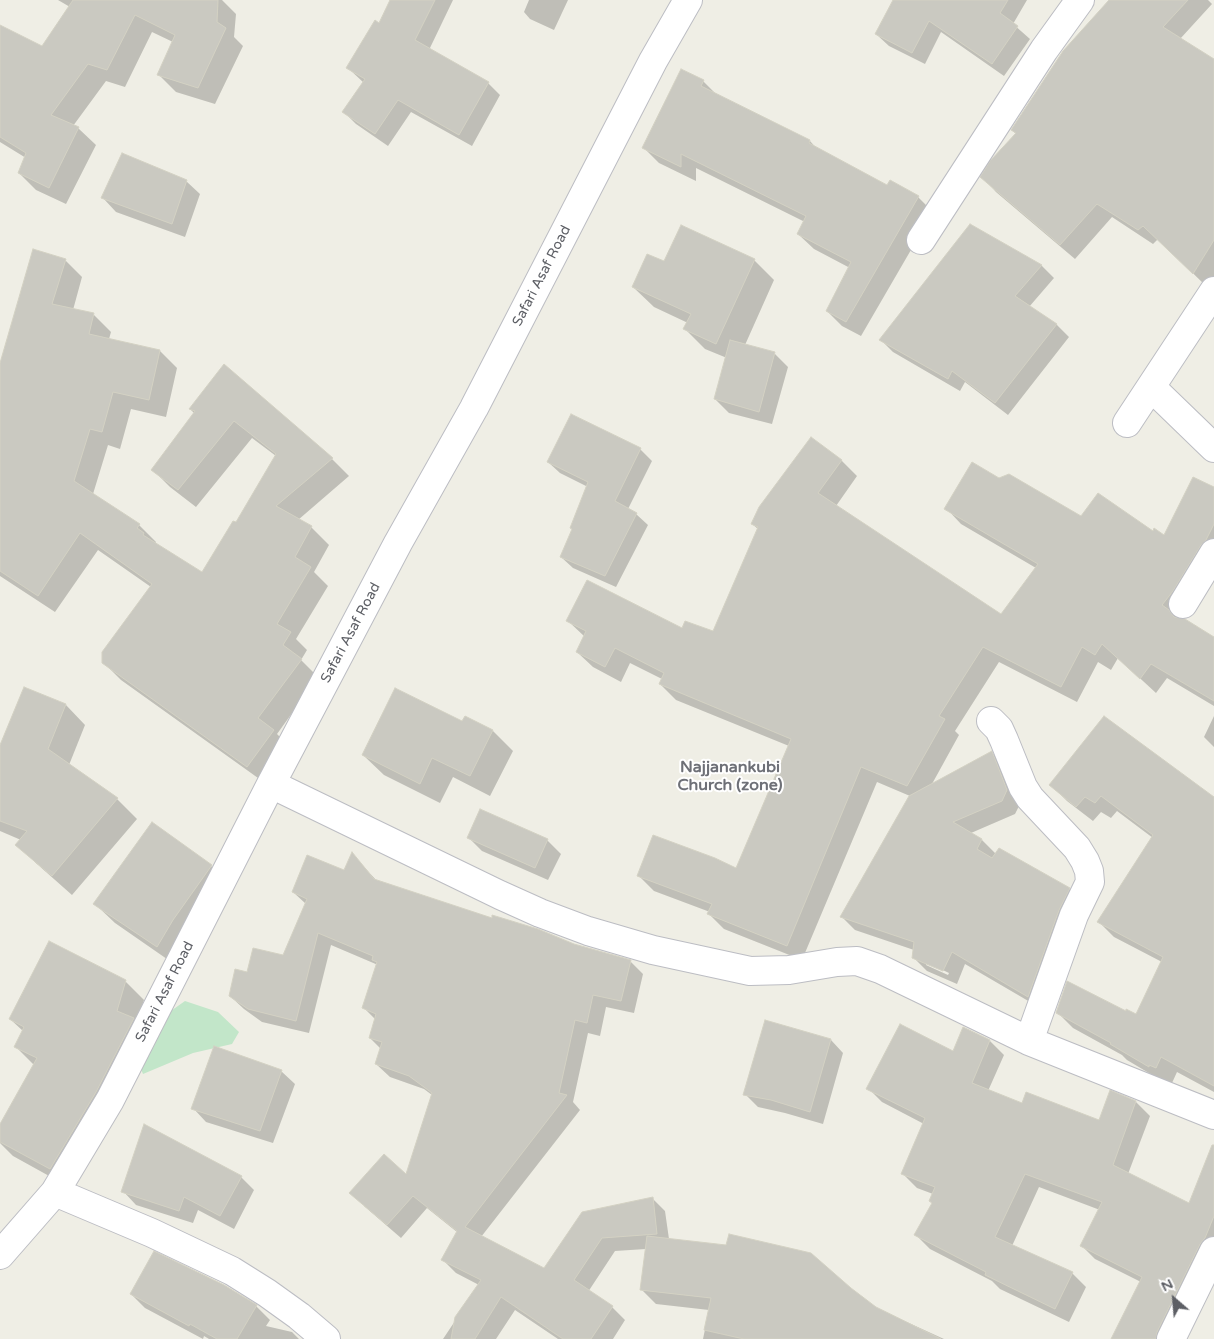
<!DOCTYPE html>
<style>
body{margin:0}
#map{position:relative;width:1214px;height:1339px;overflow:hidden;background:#efeee5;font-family:"Varela Round",sans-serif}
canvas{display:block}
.north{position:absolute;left:1149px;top:1274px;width:50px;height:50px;-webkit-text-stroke:4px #fff;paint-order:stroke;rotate:333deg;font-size:14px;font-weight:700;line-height:20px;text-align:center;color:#5d5f65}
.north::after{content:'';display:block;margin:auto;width:18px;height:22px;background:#5d5f65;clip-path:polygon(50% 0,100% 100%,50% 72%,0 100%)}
</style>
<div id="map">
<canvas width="1214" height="1339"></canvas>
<div class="north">N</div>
</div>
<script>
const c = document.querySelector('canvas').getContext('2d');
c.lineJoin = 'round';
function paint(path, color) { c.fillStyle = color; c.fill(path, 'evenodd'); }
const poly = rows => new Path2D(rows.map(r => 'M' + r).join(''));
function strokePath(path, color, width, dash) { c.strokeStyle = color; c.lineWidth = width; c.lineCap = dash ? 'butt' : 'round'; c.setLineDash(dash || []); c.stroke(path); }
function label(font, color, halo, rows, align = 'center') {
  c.font = font + ' "Varela Round",sans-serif'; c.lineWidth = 4; c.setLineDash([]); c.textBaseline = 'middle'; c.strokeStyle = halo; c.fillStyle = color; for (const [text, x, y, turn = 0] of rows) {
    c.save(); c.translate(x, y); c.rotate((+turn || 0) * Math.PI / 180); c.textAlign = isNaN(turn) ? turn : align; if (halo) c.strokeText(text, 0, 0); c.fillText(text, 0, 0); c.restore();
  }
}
const green = poly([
 [185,1001,218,1012,239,1032,232,1044,193,1053,143,1074,138,1062,158,1020]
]);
const shadow = poly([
 [58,0,222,0,236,14,234,37,243,46,215,104,176,92,158,74,173,42,152,32,125,87,106,81,73,126,78,128,96,145,66,204,36,190,19,173,26,158,0,142,0,35,43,48,70,7],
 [392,0,453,0,429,50,488,83,500,95,472,146,411,112,388,146,356,124,344,112,364,83,348,68,380,24],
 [529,0,568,0,554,30,530,19,524,12],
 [894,0,1027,0,1013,24,1030,39,1004,76,941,32,925,64,889,46,876,34],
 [1110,0,1208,0,1212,4,1180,39,1214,61,1214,278,1208,288,1158,239,1153,244,1112,217,1075,259,996,192,982,177,1016,134,1012,130],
 [703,81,717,95,810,141,818,150,888,187,918,197,933,212,861,336,842,326,827,311,850,268,814,249,798,234,805,222,696,168,696,181,659,163,644,148],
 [186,181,200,194,185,237,116,212,103,198],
 [970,226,1042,266,1054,278,1029,307,1057,325,1069,337,1008,415,965,382,960,391,893,352,881,340],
 [65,260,82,277,73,310,93,314,111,332,109,339,160,351,177,368,166,417,131,409,120,449,108,445,93,494,139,525,156,542,155,544,202,574,236,524,276,456,252,438,196,507,170,487,153,470,194,413,190,409,224,366,332,459,349,476,298,520,311,527,329,545,314,572,328,586,296,639,307,650,301,660,318,677,277,734,291,748,265,783,121,680,103,662,151,587,98,550,55,612,0,576,0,367],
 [754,260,774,280,745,345,775,354,788,367,772,424,729,413,715,399,727,358,705,349,685,329,688,323,654,307,633,287,665,263],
 [571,416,640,449,652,461,628,509,636,514,648,525,616,587,573,568,561,557,573,530,588,487,560,473,548,462],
 [811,439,842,461,857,476,836,506,1001,616,1036,568,961,524,946,508,999,479,1081,518,1153,533,1165,537,1214,489,1214,564,1188,606,1178,619,1214,638,1214,706,1167,678,1156,693,1118,658,1111,670,1098,662,1077,702,999,662,955,731,959,735,932,784,991,752,1005,766,1020,804,1015,814,971,833,982,840,996,854,1069,889,1082,902,1042,1009,965,964,957,984,927,971,913,957,914,950,855,930,842,917,910,796,877,782,802,960,724,929,709,914,710,912,654,891,639,876,736,870,789,746,676,700,660,684,662,679,630,663,621,682,593,667,577,652,585,637,567,620,714,633,758,529,752,524],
 [926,962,949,973,948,975,926,965],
 [25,688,66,705,85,725,69,765,117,799,137,819,72,895,37,864,17,845,21,840,0,831,0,748],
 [1214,716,1214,747,1204,737],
 [465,717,493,731,513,751,490,796,453,777,440,803,384,775,363,755,462,723],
 [1051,785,1214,799,1214,1092,1177,1072,1172,1083,1165,1080,1164,1082,1127,1060,1122,1055,1073,1028,1057,1012,1126,1012,1136,1015,1162,962,1114,937,1099,922,1153,838,1117,811,1111,818,1101,812,1093,821,1067,801],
 [469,838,547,840,561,854,548,880,482,851],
 [352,854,377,881,574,945,630,961,643,974,634,1013,606,1007,600,1036,588,1033,573,1102,580,1110,481,1237,545,1270,652,1198,665,1211,669,1239,850,1289,876,1308,944,1339,703,1339,709,1310,656,1304,642,1290,646,1249,615,1251,588,1292,612,1307,625,1320,613,1339,558,1339,515,1310,496,1339,443,1339,479,1285,456,1273,443,1260,457,1232,427,1208,401,1238,364,1206,407,1177,432,1095,424,1089,390,1077,376,1064,381,1049,370,1038,376,1020,363,1007,378,965,331,945,309,1033,262,1022,244,1009,230,996,248,974,284,956,306,904,293,892,345,872],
 [211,866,231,886,177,966,115,923,95,904],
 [125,981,144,1000,137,1022,69,1187,13,1156,0,1143,0,1127,34,1065,15,1046,23,1031,10,1019],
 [766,1022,831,1040,843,1053,823,1124,785,1113,758,1107,745,1094],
 [990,1041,1004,1055,988,1091,1022,1104,1100,1121,1136,1102,1150,1116,1128,1174,1190,1205,1214,1177,1214,1258,1174,1339,1113,1339,1141,1282,1095,1259,1081,1245,1100,1210,1039,1187,1012,1246,1072,1273,1086,1287,1069,1322,1000,1289,992,1281,930,1249,916,1235,933,1203,933,1194,917,1188,903,1174,924,1124,882,1102,868,1088,954,1053],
 [281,1071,295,1084,273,1143,206,1122,193,1108],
 [241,1177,254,1190,234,1229,198,1210,193,1223,136,1205,123,1191],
 [131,1294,256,1306,270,1320,266,1326,292,1332,299,1339,209,1339,204,1336,203,1339,145,1308]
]);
const building = poly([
 [73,0,218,0,217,22,226,28,198,88,157,75,175,35,135,15,107,70,88,64,51,115,79,127,49,188,18,173,26,153,0,137,0,25,42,46,73,0],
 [390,0,435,0,415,40,489,82,459,135,398,100,375,134,342,112,365,79,346,68,375,20,379,23,390,0],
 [893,0,1008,0,1000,13,1018,26,992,64,929,21,912,53,875,34,893,0],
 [1109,0,1188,0,1163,27,1214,59,1214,240,1193,274,1143,226,1138,230,1097,204,1060,245,980,177,990,161,1016,133,1011,130,1063,51,1109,0],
 [681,69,704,80,701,86,810,140,809,143,887,185,890,180,919,196,846,322,826,311,851,262,797,234,806,216,681,154,681,167,642,148,681,69],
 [122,153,187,180,172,224,101,198,122,153],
 [970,224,1042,265,1015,296,1057,324,995,403,952,371,948,379,879,340,970,224],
 [681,225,755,259,716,344,683,329,691,314,632,287,647,254,664,261,681,225],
 [33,249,66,259,52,304,94,313,89,334,160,350,149,400,113,392,102,432,90,429,74,481,140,524,137,528,144,533,143,535,202,572,233,521,236,522,276,454,234,421,178,490,151,470,195,411,189,409,224,364,333,458,276,506,312,526,295,557,311,567,277,624,291,632,283,645,302,659,258,718,274,730,247,767,102,663,102,652,152,584,80,533,38,596,0,571,0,363,33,249],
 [730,340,775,352,759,412,714,399,730,340],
 [571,414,641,448,615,501,637,513,605,576,560,557,572,529,570,528,588,482,547,462,571,414],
 [811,437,842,460,818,493,1001,614,1038,564,944,509,972,462,999,478,1009,474,1081,516,1098,493,1153,531,1154,528,1164,535,1193,477,1214,487,1214,524,1206,540,1201,545,1173,591,1162,605,1169,610,1174,617,1185,619,1214,637,1214,701,1151,664,1140,679,1102,644,1095,655,1082,647,1061,687,983,647,939,716,945,719,907,786,861,767,787,946,707,914,712,904,637,876,653,835,715,858,736,868,791,739,659,684,664,673,615,648,605,667,576,652,586,631,566,621,587,580,682,628,685,621,713,631,758,527,751,524,759,507,811,437],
 [24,687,66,704,48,749,118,798,52,876,15,845,27,831,0,821,0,745,24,687],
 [395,688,462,721,465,716,493,730,470,776,432,758,420,784,362,755,395,688],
 [1104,716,1214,797,1214,1086,1161,1057,1156,1068,1149,1065,1149,1067,1110,1044,1111,1043,1056,1013,1067,981,1126,1011,1126,1009,1136,1014,1163,957,1097,922,1153,835,1101,796,1095,803,1085,797,1076,807,1049,785,1104,716],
 [992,751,1007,790,1002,801,953,822,982,839,977,849,992,858,999,848,1070,888,1059,910,1028,997,952,952,943,971,912,958,914,942,840,917,909,796,992,751],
 [480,809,548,839,535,868,467,838,480,809],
 [152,822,212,865,173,920,157,947,93,904,152,822],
 [352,852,374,879,492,918,492,915,538,929,574,944,631,960,621,1001,593,995,587,1023,575,1020,559,1093,567,1095,465,1227,544,1268,582,1212,653,1197,657,1234,602,1238,574,1280,613,1306,591,1339,563,1339,501,1297,475,1339,451,1339,455,1317,481,1280,441,1260,457,1231,413,1196,387,1225,349,1193,384,1154,406,1174,432,1093,409,1076,375,1064,382,1042,369,1038,376,1014,362,1008,377,962,372,960,373,956,318,933,296,1021,248,1009,229,996,235,969,247,972,253,948,283,955,307,899,292,892,307,855,344,870,352,852],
 [49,941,126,980,117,1011,134,1018,96,1092,50,1169,0,1142,0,1124,37,1058,14,1047,24,1027,9,1019,49,941],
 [765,1020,831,1039,810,1112,771,1100,743,1095,765,1020],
 [900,1024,953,1051,963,1027,990,1040,972,1083,1022,1103,1026,1092,1099,1120,1110,1090,1136,1101,1113,1165,1189,1203,1212,1145,1214,1145,1214,1216,1205,1238,1200,1244,1157,1332,1156,1339,1111,1339,1142,1277,1080,1246,1102,1202,1025,1174,995,1237,1073,1272,1055,1309,985,1275,986,1272,914,1235,932,1203,929,1201,935,1187,901,1174,925,1118,866,1089,900,1024],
 [214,1046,282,1070,260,1131,191,1109,214,1046],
 [144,1124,242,1176,220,1216,184,1197,179,1211,121,1192,144,1124],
 [729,1234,811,1253,851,1288,876,1307,941,1339,744,1339,704,1330,711,1298,640,1290,647,1236,726,1245,729,1234],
 [154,1251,224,1285,257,1305,237,1339,217,1339,190,1324,189,1326,130,1294,154,1251]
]);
const minor = poly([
 [921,240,1044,50,1080,0],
 [1151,387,1214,448],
 [1127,423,1214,291],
 [1183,604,1214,553],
 [991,721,999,729,1004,740,1023,787,1030,798,1077,848,1085,861,1089,871,1090,882,1074,915,1029,1041],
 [271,784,500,895,540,913,588,931,653,950,750,971,789,970,837,962,857,961,880,969,1029,1041,1214,1115],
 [55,1192,152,1233,232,1271,267,1293,299,1316,326,1339],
 [0,1255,55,1192,110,1100,271,784,398,543,474,408,653,61,688,0],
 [1171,1339,1214,1251]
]);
const streetNames = [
 ["Safari Asaf Road",542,276,-63],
 ["Safari Asaf Road",351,633,-62],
 ["Safari Asaf Road",165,992,-63]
];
const quarterNames = [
 ["Najjanankubi",730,768],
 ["Church (zone)",730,786]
];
paint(green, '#c2e6c9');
paint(shadow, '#0003');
paint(building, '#cac9c1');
strokePath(building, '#d3d1c3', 1);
strokePath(minor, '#bcbdc3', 30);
strokePath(minor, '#fff', 28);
label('14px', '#5d5f65', '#fff', streetNames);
label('bold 16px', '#6e7077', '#fff', quarterNames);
</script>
